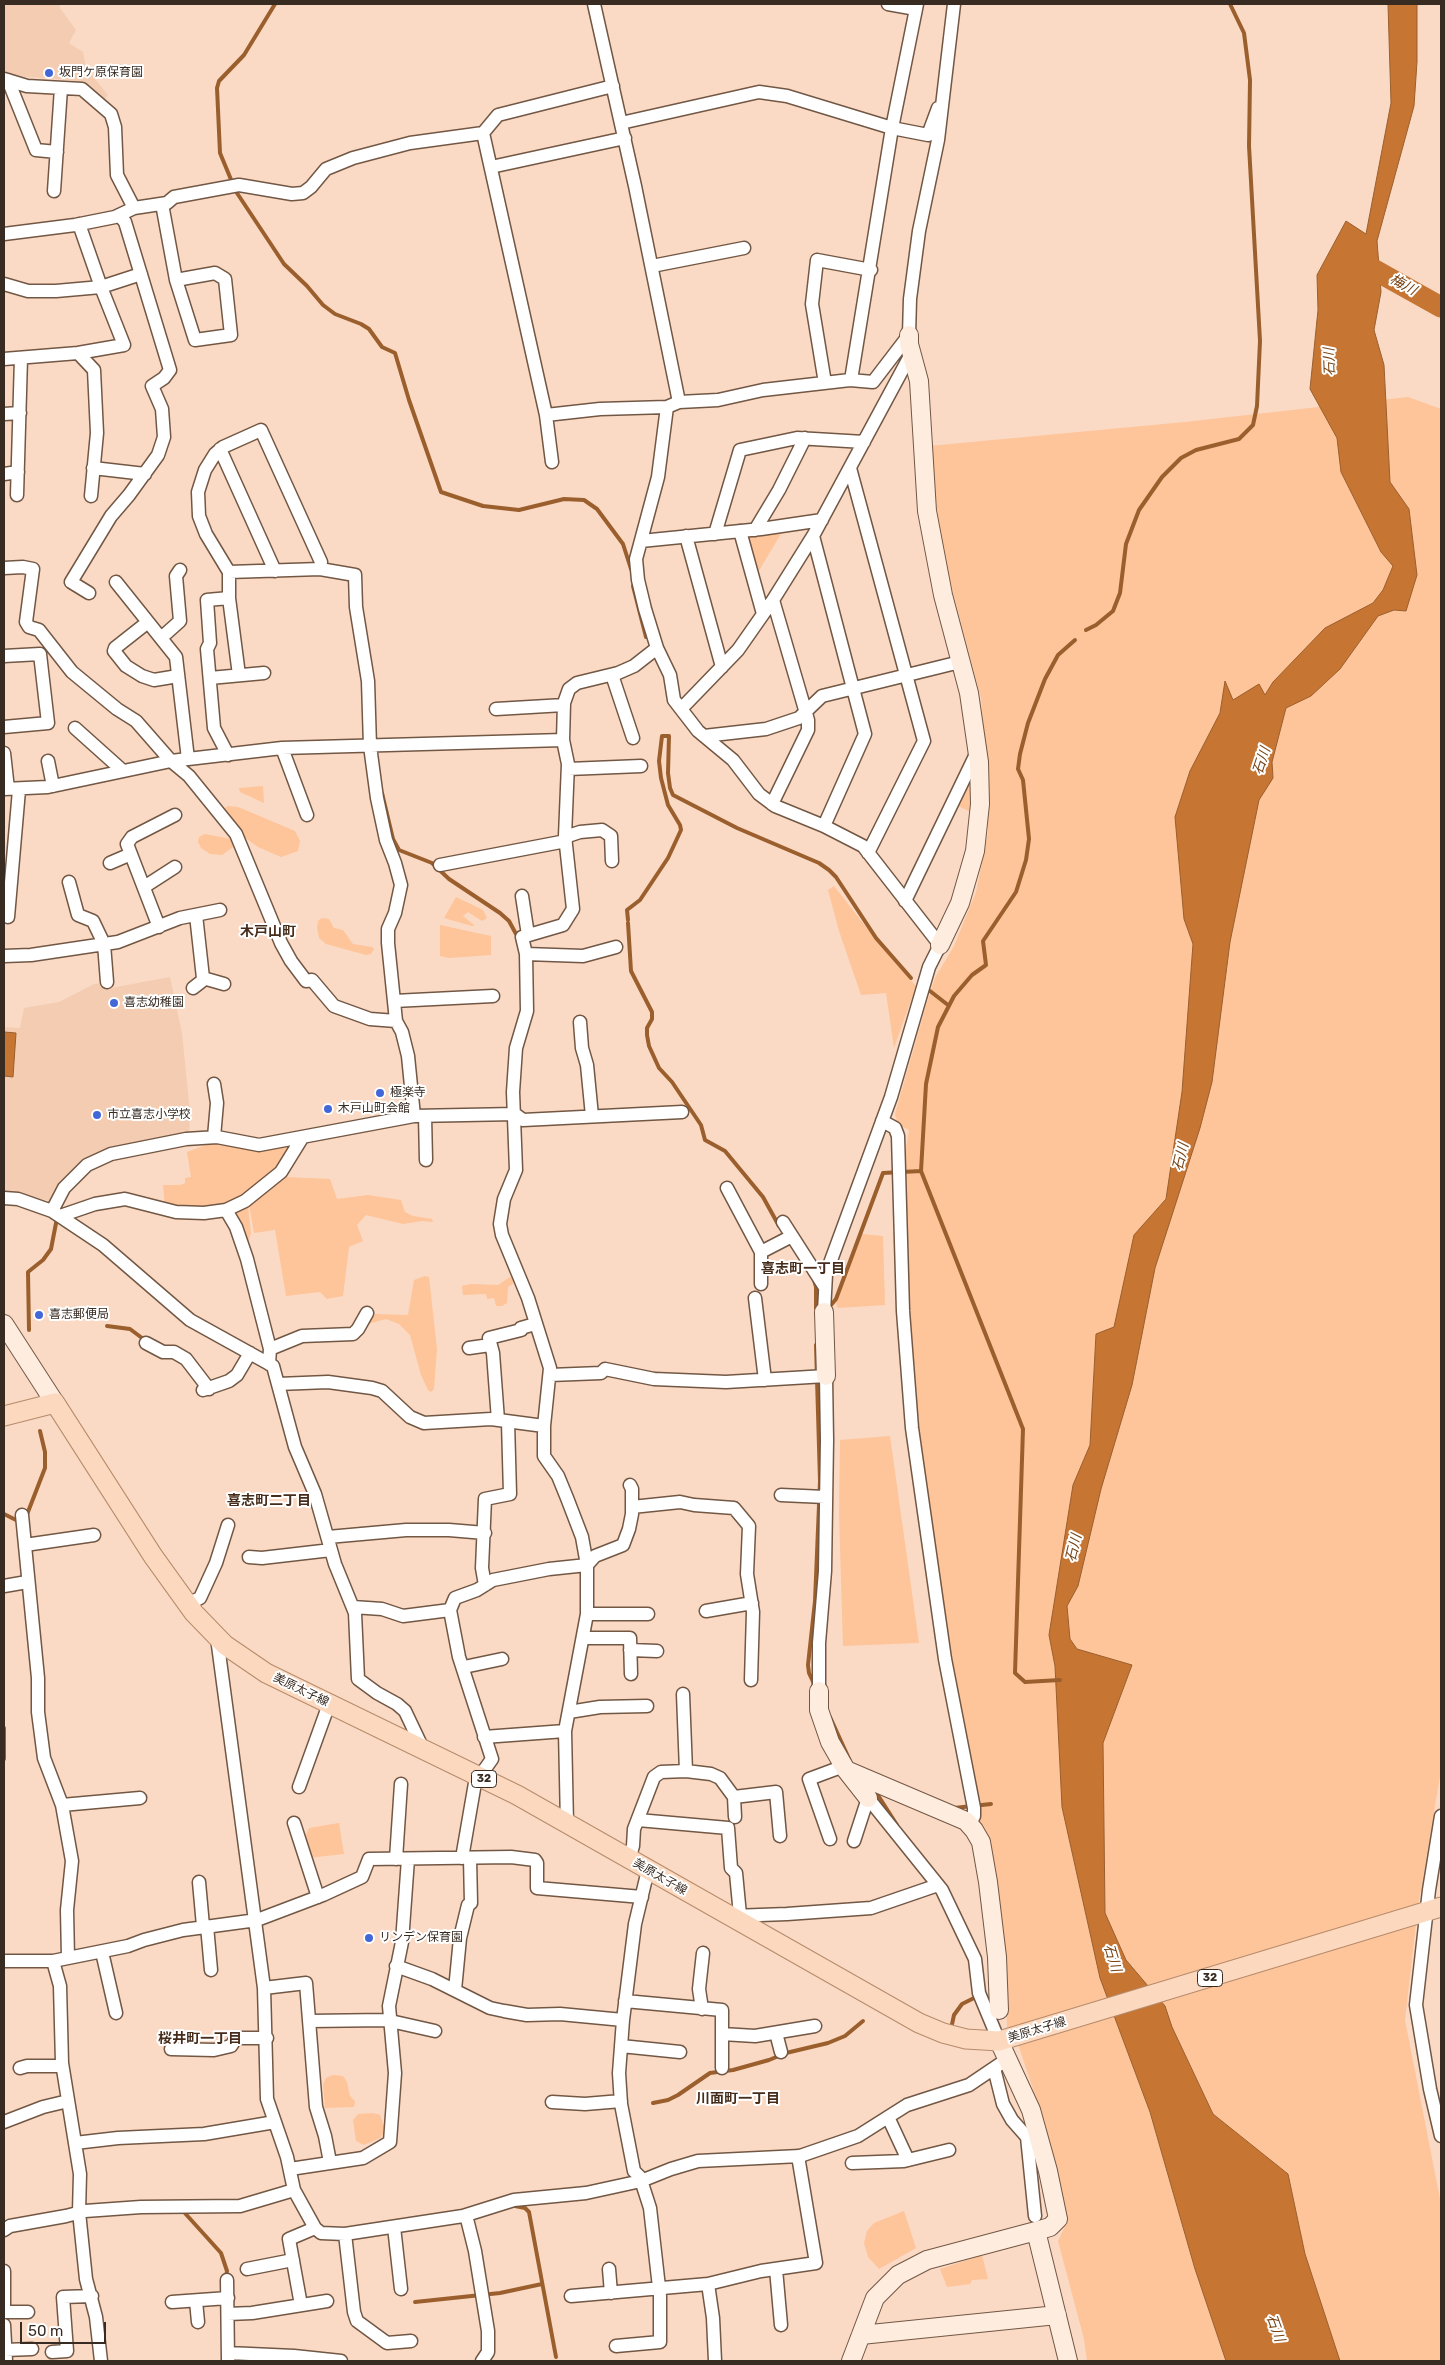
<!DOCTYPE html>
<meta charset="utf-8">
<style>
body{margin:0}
#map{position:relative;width:1445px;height:2365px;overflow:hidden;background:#fadac4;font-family:Rubik,sans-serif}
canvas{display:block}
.frame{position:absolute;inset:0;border:5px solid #372b22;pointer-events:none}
.scale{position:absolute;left:20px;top:2322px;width:86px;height:22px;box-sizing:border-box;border:2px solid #372b22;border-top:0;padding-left:6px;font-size:15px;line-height:18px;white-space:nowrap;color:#372b22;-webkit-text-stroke:4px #fff;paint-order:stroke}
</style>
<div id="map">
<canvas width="1445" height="2365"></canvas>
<div class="frame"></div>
<div class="scale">50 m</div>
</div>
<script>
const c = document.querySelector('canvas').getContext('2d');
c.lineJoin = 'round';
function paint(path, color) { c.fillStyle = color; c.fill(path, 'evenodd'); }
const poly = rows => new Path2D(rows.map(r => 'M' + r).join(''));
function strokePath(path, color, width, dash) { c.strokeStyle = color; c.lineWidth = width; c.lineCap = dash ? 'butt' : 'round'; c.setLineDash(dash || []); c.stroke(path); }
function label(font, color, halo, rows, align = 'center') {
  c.font = font + ' Rubik,"Noto Sans JP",sans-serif'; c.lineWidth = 4; c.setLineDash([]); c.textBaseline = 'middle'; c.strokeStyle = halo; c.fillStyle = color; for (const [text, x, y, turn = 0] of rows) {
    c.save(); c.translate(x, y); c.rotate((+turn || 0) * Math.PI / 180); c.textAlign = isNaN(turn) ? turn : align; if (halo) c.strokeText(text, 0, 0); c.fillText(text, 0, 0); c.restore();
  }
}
const built = poly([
 [4,4,60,4,60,8,76,30,69,43,83,52,86,68,108,95,101,102,71,80,13,76,4,72],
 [170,977,182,1033,190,1112,189,1138,107,1150,52,1201,4,1193,4,1027,20,1028,24,1008,59,1002,94,984,105,983,111,988]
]);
const green = poly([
 [1408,397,1441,409,1441,1770,1418,1907,1405,2020,1441,2204,1441,2361,1340,2361,1305,2254,1288,2174,1213,2114,1172,2027,1165,2006,1117,2023,1150,2112,1195,2269,1226,2361,1087,2361,1084,2339,1058,2241,1067,2222,1042,2116,1019,2047,1007,2030,1006,1987,962,1741,917,1433,904,1230,905,1155,909,1130,898,1124,895,1114,927,1002,935,978,954,946,976,892,988,832,986,758,981,698,943,555,929,446,1185,422],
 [782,532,757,574,747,539,750,536],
 [970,779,973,780,975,814,956,805],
 [263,786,264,803,240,792,239,788],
 [227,806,238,807,295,831,300,841,298,851,281,857,258,847,244,837,223,812],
 [205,834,231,839,233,847,222,855,210,854,201,848,198,842,199,837],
 [834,886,884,950,916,986,894,1048,886,993,861,995,839,931,828,890],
 [456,897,483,910,487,918,482,921,468,912,463,916,475,926,472,926,444,918],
 [322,918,329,919,334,928,343,930,353,944,372,947,374,949,371,954,366,955,326,944,319,938,317,928,318,921],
 [440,925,491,936,491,955,449,958,440,956],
 [211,1143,255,1149,294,1145,279,1170,238,1202,204,1210,165,1206,163,1185,180,1185,185,1183,185,1178,191,1177,187,1152],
 [285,1177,330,1179,337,1199,368,1195,401,1200,405,1212,413,1216,432,1219,433,1222,422,1221,403,1224,366,1215,357,1225,363,1241,349,1247,343,1296,327,1299,320,1292,286,1296,275,1230,254,1233,249,1204],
 [248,1206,251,1233,246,1252,230,1213],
 [862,1234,883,1236,885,1305,838,1308,836,1303],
 [425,1276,429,1277,437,1349,434,1389,431,1392,428,1390,421,1375,410,1335,399,1324,386,1319,368,1324,374,1314,408,1315,414,1280],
 [510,1277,513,1279,513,1284,508,1287,507,1303,502,1306,496,1306,494,1298,487,1299,486,1294,463,1295,462,1286,471,1284,498,1285],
 [890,1436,919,1643,843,1646,839,1514,840,1440],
 [339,1823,344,1854,308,1858,306,1835,309,1828],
 [333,2075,343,2076,347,2082,350,2096,355,2101,354,2107,325,2108,323,2084,326,2078],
 [373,2113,380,2115,384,2126,384,2133,380,2138,364,2145,356,2141,353,2120,358,2114],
 [904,2211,916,2248,879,2269,868,2257,864,2243,867,2231,874,2223],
 [982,2255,988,2279,972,2280,970,2284,947,2287,940,2269]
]);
const water = poly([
 [1388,4,1417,4,1417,62,1414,106,1377,241,1381,292,1374,330,1384,365,1390,482,1409,509,1417,575,1406,611,1394,610,1378,616,1340,669,1311,696,1286,708,1272,762,1273,778,1259,800,1230,942,1212,1082,1200,1128,1155,1268,1132,1385,1101,1489,1078,1586,1067,1606,1070,1639,1077,1649,1132,1665,1103,1743,1105,1913,1126,1960,1165,2006,1172,2027,1213,2114,1288,2174,1305,2254,1340,2361,1226,2361,1195,2269,1150,2112,1100,1978,1062,1807,1055,1666,1049,1635,1073,1485,1090,1445,1096,1334,1114,1327,1134,1235,1166,1199,1182,1092,1193,944,1184,919,1175,817,1190,771,1220,713,1225,681,1233,700,1259,684,1265,695,1273,682,1325,628,1373,603,1383,590,1393,566,1381,552,1341,472,1337,438,1310,389,1318,310,1317,275,1346,221,1366,234,1391,103,1388,4],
 [4,1032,16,1033,13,1077,4,1076,4,1032]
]);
const stream = poly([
 [232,182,220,153,217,88,219,81,244,55,275,4],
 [235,190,284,264,307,286,323,305,335,314,361,324,369,329,382,347,395,353,409,400,441,492,483,506,519,510,564,499,584,500,597,509,623,544,631,569],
 [633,586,646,637],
 [1086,630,1096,625,1113,611,1120,593,1126,544,1139,510,1162,477,1181,458,1196,450,1239,439,1253,425,1257,406,1260,341,1249,146,1250,80,1244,33,1230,4],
 [669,736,668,773,670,788,673,795,737,828,819,863,829,870,836,877,876,938,911,978],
 [382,793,393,839,399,850,432,863,449,879,500,913,509,921,516,934],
 [628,920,627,910,640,900,668,858,681,830,680,825,668,805,661,778,659,761,662,736,669,736],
 [628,923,631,971,652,1012,652,1019,647,1028,647,1035,649,1046,659,1068,672,1082,701,1125,705,1140,725,1151,763,1197,779,1226],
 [930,991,948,1005],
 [814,1280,816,1287,816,1309],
 [827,1306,831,1305,836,1299,883,1173,921,1171],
 [107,1326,130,1329,146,1341],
 [29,1330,28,1272,43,1260,51,1249,57,1218],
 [4,1514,18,1521],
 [26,1517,45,1468,45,1452,40,1431],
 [1060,1680,1025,1682,1015,1673,1023,1429,921,1171,926,1084,938,1027,954,996,972,975,986,965,983,941,1016,892,1026,860,1029,839,1023,780,1018,769,1020,754,1028,723,1045,679,1058,655,1075,640],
 [815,1686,809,1673,808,1665,815,1601,820,1481,816,1345],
 [830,1717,851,1763],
 [4,1728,4,1759],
 [874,1789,897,1825],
 [954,1808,991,1804],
 [951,2029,954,2015,962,2004,978,1996],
 [653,2103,668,2100,678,2095,710,2073,733,2070,769,2060,786,2053,828,2043,845,2036,863,2021],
 [515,2206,525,2208,529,2212,556,2357],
 [183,2211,221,2253,227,2271,226,2277],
 [415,2302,500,2293,542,2284]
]);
const river = poly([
 [1364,264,1441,307]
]);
const street = poly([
 [594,4,635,186,679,402],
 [888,4,916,9],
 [4,79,27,86,82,89,111,114,115,127,117,175,134,208],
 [8,80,36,150,57,152],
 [621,123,759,92,787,96,892,128,928,135,938,108],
 [483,133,546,415,552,462],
 [491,167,625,138],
 [54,191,61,88],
 [162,204,176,280,195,340,231,335,225,279,215,273,176,280],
 [4,234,75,225,115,217,134,208,167,203,174,197,239,185,292,194,303,193,311,187,326,169,353,158,410,143,483,133,498,115,613,86],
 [652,266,744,248],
 [4,284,28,291,56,291,101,287,141,274],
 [78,353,94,370,97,433,91,496],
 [4,359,78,353,124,345,101,287,79,224],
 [851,380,892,128,917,4],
 [825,383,812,304,817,260,871,270],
 [667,407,658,477,636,559,638,580,645,609,657,648,670,675,674,700,698,731,733,760,759,794,775,806,824,826,863,846,940,945,929,967,891,1097,826,1274,824,1312],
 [4,414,20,413],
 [546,415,600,409,667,407,679,402,718,400,763,390,850,380,873,382,909,335,910,299,919,231,938,140,954,4],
 [220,449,275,571],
 [93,468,145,474],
 [850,468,924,741,868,853],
 [4,474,18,472],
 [17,495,21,358],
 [755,530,779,490,805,438],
 [740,531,763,614],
 [715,534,740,450,797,438,864,442],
 [686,536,722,667],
 [813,536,865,734,824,826],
 [641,541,761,529,822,520],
 [4,568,23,567,33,569,26,622,29,627,39,630,72,672,117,709,136,721,171,761,189,776,236,834,281,943,291,961,306,981,312,980,334,1006,370,1019,396,1021],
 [229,572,320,569,355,575,356,607,368,681,370,746,377,798,386,840,395,863,401,885,395,913,388,929,388,943,396,1021,402,1032,408,1056,414,1116],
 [116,582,176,657,188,759],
 [89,593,71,582,111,516,129,495,158,455,164,437,162,409,152,386,164,378,170,370,125,222,119,215],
 [148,622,115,648,114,651,126,666,142,676,154,680,178,676],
 [161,638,180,621,176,576,180,570],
 [4,656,40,654,48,723,4,727],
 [239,675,229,598,229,572,206,534,199,516,198,492,205,470,215,454,223,447,261,430,321,562,320,569],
 [612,675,633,738],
 [210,678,264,673],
 [496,709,564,705],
 [681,709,738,650,773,600,813,536,911,354],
 [75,728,123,771],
 [704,736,766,729,799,718,822,696,960,662],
 [282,748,307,815],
 [4,753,8,789],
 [228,755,214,728,207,649,210,643,207,600,229,598],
 [48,761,53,786],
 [568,769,641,766],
 [4,789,48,787,171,761,282,748,563,740],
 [772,804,808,730,808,720,773,600],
 [565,837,580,832,602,830,611,836,612,861],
 [110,863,131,854],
 [440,865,566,841],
 [69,882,78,915,93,921,104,944,107,982],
 [144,887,175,867],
 [522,896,528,935],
 [905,901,977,752],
 [196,915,203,978,224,984],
 [8,917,19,790],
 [159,927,127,844,132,837,175,815],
 [526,954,583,956,616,947],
 [4,956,31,955,118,942,180,918,220,910],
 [193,988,202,981,203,978],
 [394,1001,493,996],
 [580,1022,582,1048,587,1065,592,1116],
 [425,1116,426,1160],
 [882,1121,895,1128,898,1136,903,1311,912,1428,945,1659,974,1808,974,1816,970,1824],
 [214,1137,217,1103,214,1084],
 [727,1188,761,1252,792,1236],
 [4,1198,18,1199,52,1211,103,1245,190,1320,273,1366,295,1447,315,1494,335,1564,355,1613,358,1679,377,1693,397,1704,405,1711,424,1751],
 [226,1210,236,1227,247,1259,270,1349,269,1364],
 [52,1211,64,1188,87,1165,111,1154,186,1139,217,1137,259,1145,414,1116,515,1114,523,1120,682,1112],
 [60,1216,95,1204,125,1199,176,1212,204,1213,226,1210,245,1201,281,1172,302,1138],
 [783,1222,824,1286],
 [761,1284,761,1252],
 [755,1298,765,1380],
 [146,1343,163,1352,174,1352,186,1359,209,1389],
 [469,1348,490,1345],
 [270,1349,302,1336,353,1334,358,1329,367,1313],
 [550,1375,601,1373,605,1369,654,1379,726,1382,826,1376,827,1440,825,1571,819,1643,819,1691],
 [278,1384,328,1382,372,1388,382,1391,410,1417,424,1423,491,1419,544,1426],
 [203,1390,229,1381,237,1375,250,1353],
 [498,1420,493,1353,489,1338,521,1330,521,1328,535,1324],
 [781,1495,825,1497],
 [632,1507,680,1502,694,1505,734,1508,749,1526,747,1574,753,1612,751,1680],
 [22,1515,38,1678,38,1712,44,1758,62,1805,72,1861,67,1910,68,1958],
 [328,1537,406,1530,449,1530,485,1533],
 [25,1545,94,1535],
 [249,1557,262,1558,331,1550],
 [485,1585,482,1568,485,1499,510,1494,508,1422],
 [4,1586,27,1582],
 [187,1604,200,1598,216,1563,228,1525],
 [353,1607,382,1609,403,1616,450,1610],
 [706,1611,752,1603],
 [587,1614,648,1614],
 [217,1638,264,1988,267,2099,287,2157,294,2190,315,2228,321,2233,345,2234,463,2216,514,2200,586,2193,641,2181,671,2169,698,2161,800,2156,858,2136,907,2105,969,2085,1006,2060],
 [583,1638,630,1638,631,1674],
 [630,1650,657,1651],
 [464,1667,502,1659],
 [683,1694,686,1771],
 [569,1712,600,1707,647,1706],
 [484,1737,565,1731],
 [299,1787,329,1704],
 [734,1797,776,1792,780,1836],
 [868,1798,942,1890,975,1959,979,1993,999,2041],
 [62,1805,140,1798],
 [1441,1816,1429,1890,1416,2005,1430,2089,1441,2136],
 [638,1820,728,1828,731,1868,736,1873,740,1915],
 [294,1823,318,1897],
 [567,1824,565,1731,587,1614,587,1565,582,1537,567,1498,558,1476,544,1456,544,1426,550,1368,528,1298,502,1235,500,1224,504,1199,516,1170,513,1092,516,1048,527,1011,526,954,522,937,563,925,573,909,565,836,568,764,563,740,564,703,569,689,577,683,618,673,634,666,657,648],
 [830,1839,809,1779,844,1766],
 [854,1841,868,1798],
 [462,1858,475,1783,492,1759,459,1657,450,1610,455,1598,477,1590,493,1580,549,1569,587,1565,595,1556,623,1545,629,1529,632,1514,632,1489,630,1485],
 [396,1859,401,1784],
 [629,1859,633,1846,634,1829,654,1777,661,1772,686,1771,711,1774,720,1778,734,1797,735,1817],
 [199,1882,203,1926],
 [733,1916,787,1914,871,1908,938,1885],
 [207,1926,211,1970],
 [102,1952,116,2013],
 [4,1961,53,1961,128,1946,144,1940,183,1930,257,1920,323,1895,362,1877,369,1859,511,1857,535,1860,537,1863,537,1888,642,1897],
 [53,1961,60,1986,62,2063,80,2174,79,2212,86,2279,96,2317,101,2361],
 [396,1966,432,1979,490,2008,504,2011,527,2015,560,2014,623,2020],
 [264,1988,306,1983,316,2107,325,2136,330,2162],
 [455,1990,460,1938,468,1905,471,1903,470,1858],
 [625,2001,722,2010,722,2068],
 [702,2009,699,1989,703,1953],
 [309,2021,386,2020,435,2031],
 [776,2033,781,2052],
 [722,2034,755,2036,815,2026],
 [621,2046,680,2052],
 [171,2049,214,2050,231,2046,236,2038,267,2038],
 [20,2068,27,2066,62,2066],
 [994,2068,1003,2104,1012,2120,1027,2137,1035,2216],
 [552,2102,585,2104,621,2101],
 [888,2117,908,2160],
 [4,2122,43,2107,68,2101],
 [75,2143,118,2138,204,2134,275,2122],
 [852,2163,904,2161,949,2150],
 [290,2169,363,2158,390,2142,395,2073,389,2006,402,1942,408,1859],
 [466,2215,475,2251,488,2331,488,2352,482,2361],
 [394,2227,401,2289],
 [4,2230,10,2226,66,2216,85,2211,141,2207,240,2206,294,2190],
 [345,2234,354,2312,357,2321,387,2343,411,2341],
 [247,2269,293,2260],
 [609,2269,611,2293],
 [776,2269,781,2325],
 [4,2271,4,2306],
 [227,2280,228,2360],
 [708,2284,713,2318,715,2361],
 [571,2296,708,2284,761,2271,816,2263,798,2156],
 [196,2301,198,2322],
 [172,2302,228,2298],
 [301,2305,289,2239,315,2228],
 [4,2312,28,2312],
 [228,2314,252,2313,327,2301],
 [4,2325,6,2361],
 [616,2346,660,2342,660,2296,650,2208,640,2177,634,2171,621,2104,619,2073,623,2020,635,1924,648,1870],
 [5,2350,32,2349],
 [52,2352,67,2351,63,2297,92,2296],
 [228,2353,294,2356,341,2361]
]);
const secondary = poly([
 [909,335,909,344,919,381,927,511,943,595,969,693,979,762,980,804,975,851,960,903,940,945],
 [824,1312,826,1376],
 [4,1324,55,1403],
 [819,1691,819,1710,830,1742,846,1770,868,1798],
 [846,1770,966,1821,974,1830,981,1842,988,1882,997,1957,999,2010],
 [1036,2231,1068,2361],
 [861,2335,1057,2315],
 [851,2361,875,2298,898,2275,927,2260,1036,2231,1050,2227,1058,2219,1048,2171,1031,2110,999,2041]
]);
const primary = poly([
 [4,1416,55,1403,153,1556,194,1613,225,1645,266,1673,517,1795,919,2023,943,2033,966,2039,999,2041,1441,1907]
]);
const markers = [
 [49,73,5,"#4167d9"],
 [114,1003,5,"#4167d9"],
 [380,1093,5,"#4167d9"],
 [328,1109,5,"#4167d9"],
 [97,1115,5,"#4167d9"],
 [39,1315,5,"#4167d9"],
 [369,1938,5,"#4167d9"]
];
const shields = [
 [484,1779,25],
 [1210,1978,25]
];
const shieldNames = [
 ["32",484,1779],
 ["32",1210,1978]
];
const poiNames = [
 ["坂門ケ原保育園",59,73],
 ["喜志幼稚園",124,1003],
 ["極楽寺",390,1093],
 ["木戸山町会館",338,1109],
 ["市立喜志小学校",107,1115],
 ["喜志郵便局",49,1315],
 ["リンデン保育園",379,1938]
];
const streetNames = [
 ["美原太子線",301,1690,26],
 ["美原太子線",660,1877,30],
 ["美原太子線",1037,2030,-17]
];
const waterNames = [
 ["梅川",1403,285,29],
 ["石川",1330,362,-92],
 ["石川",1262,761,-72],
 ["石川",1181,1157,-77],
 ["石川",1074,1548,-77],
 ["石川",1112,1958,73],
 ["石川",1275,2328,70]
];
const neighbourhoodNames = [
 ["木戸山町",268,932],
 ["喜志町一丁目",803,1269],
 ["喜志町二丁目",269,1501],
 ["桜井町一丁目",200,2039],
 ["川面町一丁目",738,2099]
];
paint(built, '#f3ccb2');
paint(green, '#fec49a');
paint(water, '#c67533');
strokePath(water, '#9b5f2e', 1);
strokePath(stream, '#9b5f2e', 4);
strokePath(river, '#c67533', 21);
strokePath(street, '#725744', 15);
strokePath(secondary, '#725744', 20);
strokePath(primary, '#b68b6b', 21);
strokePath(street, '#fff', 12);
strokePath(secondary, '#feecdf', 18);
strokePath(primary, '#fcd8be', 19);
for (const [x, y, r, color] of markers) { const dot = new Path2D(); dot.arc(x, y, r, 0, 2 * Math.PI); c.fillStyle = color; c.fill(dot); strokePath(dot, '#fff', 2); }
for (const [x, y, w] of shields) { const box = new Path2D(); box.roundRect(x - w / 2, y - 8.5, w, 17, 4); c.fillStyle = '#fff'; c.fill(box); strokePath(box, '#372b22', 1); }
label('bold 11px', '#372b22', null, shieldNames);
label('12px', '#372b22', '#fff', poiNames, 'left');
label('12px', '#372b22', '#fff', streetNames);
label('italic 14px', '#794313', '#fff', waterNames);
label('bold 14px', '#462d1b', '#fff', neighbourhoodNames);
</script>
